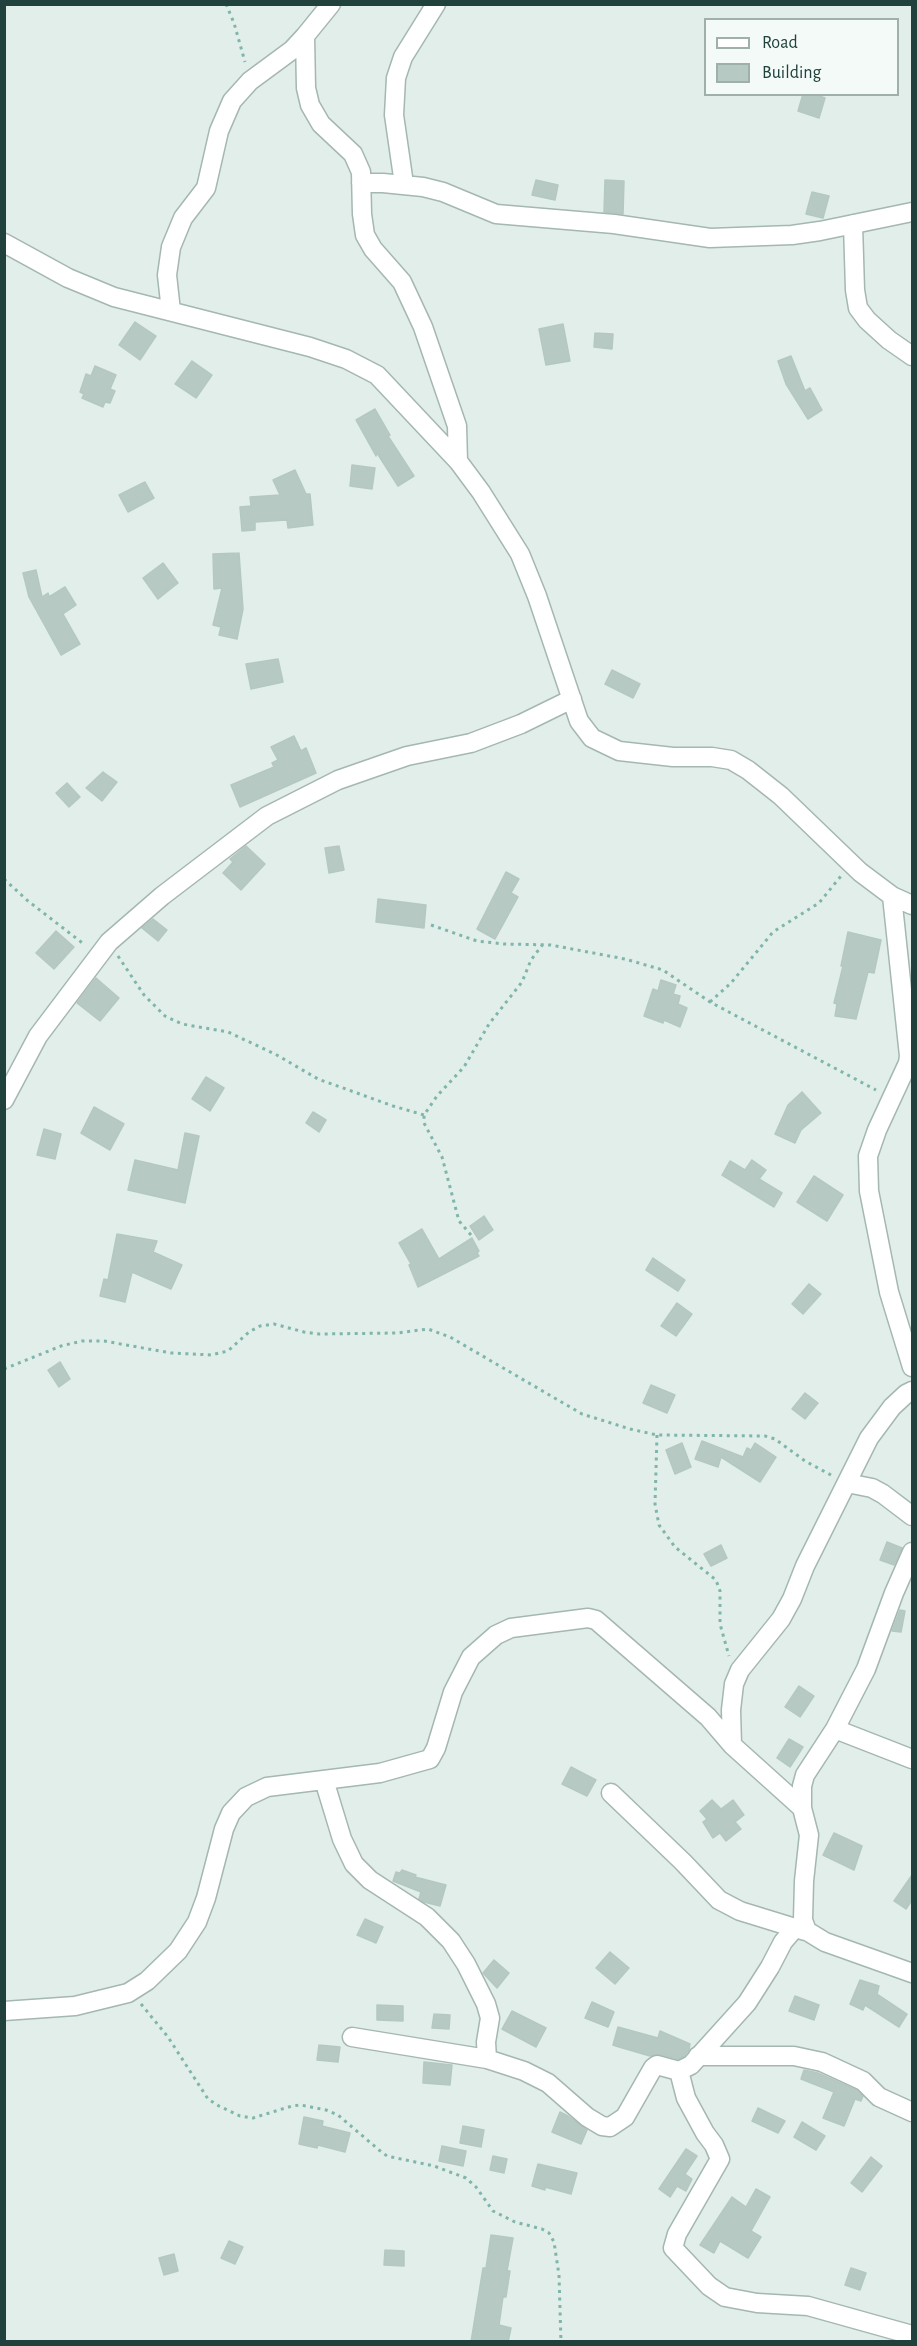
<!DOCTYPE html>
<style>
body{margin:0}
#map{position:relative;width:917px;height:2346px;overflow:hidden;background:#e2eeea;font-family:"Alegreya Sans",sans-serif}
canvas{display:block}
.frame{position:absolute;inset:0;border:6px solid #20413c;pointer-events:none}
.legend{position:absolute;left:704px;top:18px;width:195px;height:78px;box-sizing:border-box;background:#f3faf7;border:2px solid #9fb0ac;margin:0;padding:8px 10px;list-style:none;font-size:18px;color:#20413c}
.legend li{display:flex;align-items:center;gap:12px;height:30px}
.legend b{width:30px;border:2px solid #9fb0ac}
</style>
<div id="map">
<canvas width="917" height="2346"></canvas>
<div class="frame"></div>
<ul class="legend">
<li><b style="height:8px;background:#fff"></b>Road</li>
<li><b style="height:16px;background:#b7c9c3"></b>Building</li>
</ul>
</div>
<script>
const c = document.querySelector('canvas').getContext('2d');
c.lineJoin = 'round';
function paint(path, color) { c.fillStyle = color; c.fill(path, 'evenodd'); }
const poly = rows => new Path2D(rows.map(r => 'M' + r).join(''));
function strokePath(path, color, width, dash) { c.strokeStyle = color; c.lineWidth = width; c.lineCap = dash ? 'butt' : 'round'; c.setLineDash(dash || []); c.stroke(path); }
const building = poly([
 [803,94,814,94,825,98,819,118,798,111,803,94],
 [536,180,558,185,555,200,532,195,536,180],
 [605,180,624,181,623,214,604,212,605,180],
 [812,192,829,196,823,218,806,214,812,192],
 [135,322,156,336,140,360,119,345,135,322],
 [563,324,570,361,546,365,539,329,563,324],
 [595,333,613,334,612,349,594,347,595,333],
 [791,356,805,391,810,388,822,410,808,419,786,384,778,361,791,356],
 [192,361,212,375,196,398,175,384,192,361],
 [95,366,116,375,110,389,115,391,110,403,105,402,103,407,82,398,84,394,80,392,86,374,91,376,95,366],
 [375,409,390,435,388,436,414,476,398,486,377,453,376,456,356,420,375,409],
 [352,465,375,468,372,489,350,486,352,465],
 [295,470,306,494,310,494,313,525,288,528,287,520,255,522,255,530,242,531,240,507,251,506,250,497,280,495,273,480,295,470],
 [145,482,154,498,128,512,119,495,145,482],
 [239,553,243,609,237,639,219,635,221,627,213,625,222,588,214,589,213,554,239,553],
 [163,563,178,583,158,599,143,578,163,563],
 [36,570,42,597,48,593,49,597,65,587,76,605,63,614,80,644,61,655,29,597,23,573,36,570],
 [278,659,283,682,251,689,246,664,278,659],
 [612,670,640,684,633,698,605,684,612,670],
 [294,736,301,751,306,748,316,773,240,807,231,785,274,767,272,763,278,760,271,747,294,736],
 [103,772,117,782,102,801,86,788,103,772],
 [67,783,80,797,69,807,56,793,67,783],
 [246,846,265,864,241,890,223,873,233,862,230,859,246,846],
 [339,846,344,870,329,873,325,848,339,846],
 [506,872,519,879,511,893,518,897,495,939,477,929,506,872],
 [378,899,426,905,424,928,376,922,378,899],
 [153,919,167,930,158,941,142,928,153,919],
 [56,931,74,947,54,969,36,953,56,931],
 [848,932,881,940,874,973,868,972,856,1019,835,1016,837,1004,834,1003,843,966,841,966,848,932],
 [96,978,119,998,100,1021,77,1003,96,978],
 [661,980,676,985,673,994,680,996,678,1004,687,1008,680,1027,664,1020,663,1023,644,1016,653,989,658,991,661,980],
 [206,1077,224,1088,210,1111,192,1099,206,1077],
 [802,1092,821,1113,801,1130,795,1143,775,1134,788,1105,802,1092],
 [94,1107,124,1124,110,1150,81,1133,94,1107],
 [313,1112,326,1120,319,1132,306,1123,313,1112],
 [44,1129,61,1134,55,1159,37,1155,44,1129],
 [185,1133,199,1136,185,1203,128,1190,135,1160,178,1170,185,1133],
 [752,1160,766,1170,759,1179,782,1193,774,1207,722,1175,730,1161,745,1170,752,1160],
 [814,1176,843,1195,827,1221,797,1202,814,1176],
 [484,1216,493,1230,479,1240,470,1226,484,1216],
 [422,1229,439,1259,472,1238,479,1251,477,1253,479,1256,418,1287,409,1265,411,1264,399,1243,422,1229],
 [117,1234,157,1241,153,1252,182,1265,171,1289,132,1272,125,1302,100,1296,104,1279,108,1280,117,1234],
 [653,1258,685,1280,678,1291,646,1270,653,1258],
 [809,1284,821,1294,803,1314,792,1304,809,1284],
 [677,1303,692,1314,676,1336,661,1326,677,1303],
 [60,1362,70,1379,59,1387,48,1370,60,1362],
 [651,1385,675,1395,667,1413,643,1403,651,1385],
 [805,1393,818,1403,805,1419,792,1409,805,1393],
 [702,1441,743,1457,747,1448,751,1450,755,1443,776,1457,760,1482,721,1457,718,1467,695,1459,702,1441],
 [682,1443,691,1467,675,1474,666,1450,682,1443],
 [887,1542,902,1548,894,1565,880,1560,887,1542],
 [721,1545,727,1558,711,1566,704,1554,721,1545],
 [900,1610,905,1611,901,1632,892,1631,900,1610],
 [799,1686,814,1696,800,1717,785,1707,799,1686],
 [789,1739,803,1747,790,1767,777,1758,789,1739],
 [571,1767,596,1780,587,1796,562,1784,571,1767],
 [712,1800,721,1809,733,1800,744,1815,735,1822,741,1829,726,1841,720,1833,713,1838,703,1822,707,1819,700,1811,712,1800],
 [834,1833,862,1846,854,1870,823,1855,834,1833],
 [402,1870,416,1875,415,1877,446,1885,440,1906,424,1902,419,1899,421,1892,393,1881,396,1872,400,1873,402,1870],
 [912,1875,912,1900,906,1909,894,1901,912,1875],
 [365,1919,383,1927,376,1943,357,1935,365,1919],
 [610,1952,629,1968,615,1984,596,1968,610,1952],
 [494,1960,509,1973,497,1988,483,1973,494,1960],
 [860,1980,879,1986,877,1994,907,2014,899,2027,865,2005,863,2010,850,2004,860,1980],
 [795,1996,819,2005,814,2020,789,2011,795,1996],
 [592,2002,614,2012,608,2027,585,2018,592,2002],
 [377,2005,403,2006,403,2021,377,2020,377,2005],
 [512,2011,546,2028,536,2047,502,2029,512,2011],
 [434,2014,450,2015,449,2029,432,2028,434,2014],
 [618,2027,658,2038,660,2031,690,2044,689,2050,684,2056,678,2059,659,2054,650,2056,619,2047,613,2045,618,2027],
 [319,2045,340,2047,338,2062,317,2060,319,2045],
 [424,2062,452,2065,450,2085,423,2083,424,2062],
 [804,2070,818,2073,856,2090,863,2096,861,2101,855,2099,844,2126,823,2118,834,2092,801,2079,804,2070],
 [758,2108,785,2121,778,2133,752,2121,758,2108],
 [560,2112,568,2116,587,2130,581,2144,552,2132,560,2112],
 [304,2117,323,2121,322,2126,350,2133,345,2152,318,2145,317,2148,299,2144,304,2117],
 [802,2122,825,2136,816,2150,794,2137,802,2122],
 [463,2126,484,2130,481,2147,460,2143,463,2126],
 [442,2146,466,2151,463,2166,439,2161,442,2146],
 [686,2149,697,2156,685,2174,692,2179,686,2191,677,2186,670,2197,659,2189,686,2149],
 [493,2156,507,2159,504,2173,490,2170,493,2156],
 [871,2157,882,2166,862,2192,851,2183,871,2157],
 [538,2164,577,2173,571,2194,545,2187,545,2190,532,2186,538,2164],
 [756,2189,770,2197,751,2231,761,2237,748,2258,720,2241,714,2253,700,2245,732,2197,746,2207,756,2189],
 [491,2235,513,2238,507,2271,510,2271,506,2297,503,2297,499,2325,511,2328,508,2342,471,2342,483,2268,486,2268,491,2235],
 [229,2241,243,2247,235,2264,221,2258,229,2241],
 [385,2250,404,2251,404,2266,384,2265,385,2250],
 [174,2254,178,2271,164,2275,159,2258,174,2254],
 [851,2268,866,2273,860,2290,845,2285,851,2268]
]);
const path = poly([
 [226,4,234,23,245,62],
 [4,879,28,901,85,945],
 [431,925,477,941,504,944,551,945,625,959,663,970,710,1002,876,1090],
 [118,956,144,995,165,1016,182,1024,228,1032,275,1054,318,1079,393,1106,424,1115],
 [710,1002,731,983,773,932,819,903,841,876],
 [471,1235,459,1221,442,1157,424,1123,424,1115,437,1096,464,1067,489,1024,522,982,531,960,543,944],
 [4,1369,61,1346,82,1341,104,1341,171,1353,211,1355,228,1351,249,1332,260,1326,274,1324,304,1332,319,1334,397,1333,428,1329,450,1337,582,1414,630,1429,657,1435,765,1436,775,1439,805,1461,831,1475],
 [657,1435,655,1504,659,1525,675,1547,716,1580,720,1591,720,1624,729,1656],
 [141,2004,168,2037,208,2099,219,2106,240,2116,253,2118,292,2106,301,2105,326,2110,338,2115,379,2150,387,2156,434,2166,466,2178,476,2187,493,2211,515,2222,542,2229,549,2233,554,2242,559,2275,561,2342]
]);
const minor = poly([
 [305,36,306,88,310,105,321,124,353,154,361,172,362,214,365,235,373,249,402,282,423,327,457,426,458,461],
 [361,183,383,183,423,187,443,192,496,214,614,224,710,238,792,235,820,231,912,212],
 [404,184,394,115,396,78,403,57,436,4],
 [853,224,855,290,858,308,867,320,889,340,912,356],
 [4,243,68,278,114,297,310,347,346,359,377,375,458,461,481,492,520,554,537,596,579,721,592,738,619,751,673,757,712,757,731,760,748,770,781,796,860,872,892,896,912,905],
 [171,311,167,275,171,247,183,218,206,188,219,131,232,101,250,81,292,50,305,36,331,4],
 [892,896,909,1056,908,1063,877,1130,868,1156,869,1191,889,1292,912,1367],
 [4,1100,38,1036,109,942,162,896,267,816,338,780,407,756,471,743,521,724,572,699],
 [912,1391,906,1394,892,1407,869,1438,805,1566,792,1599,781,1619,740,1670,734,1684,731,1710,732,1745,802,1808,809,1835,804,1881,803,1920,807,1931,825,1942,912,1973],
 [847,1483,872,1488,883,1494,912,1516],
 [835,1729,912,1759],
 [324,1780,342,1839,354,1864,370,1880,427,1917,451,1941,466,1964,486,2004,490,2018,486,2042,487,2059],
 [611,1793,683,1862,719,1900,740,1911,805,1931],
 [802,1808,802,1786,805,1775,835,1729,866,1669,894,1593,912,1552],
 [4,2011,75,2006,128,1993,147,1981,178,1951,197,1922,206,1898,224,1829,231,1813,246,1797,267,1787,380,1773,430,1759,436,1748,453,1692,471,1657,496,1635,511,1628,588,1618,596,1620,708,1717,732,1745],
 [352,2037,487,2059,524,2071,548,2083,587,2117,602,2126,610,2127,625,2117,653,2068,657,2065,679,2071,691,2065,747,2003,770,1967,783,1942,795,1928],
 [698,2056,794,2056,822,2062,863,2081,879,2097,912,2112],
 [679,2071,686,2098,705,2133,714,2145,720,2159,677,2234,673,2248,709,2286,725,2297,757,2303,808,2306,912,2335]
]);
paint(building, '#b7c9c3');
strokePath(building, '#b4c8c2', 1.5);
strokePath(minor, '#a4b7b2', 21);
strokePath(path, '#7fb5aa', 3, [3, 4.5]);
strokePath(minor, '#fff', 18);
</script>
